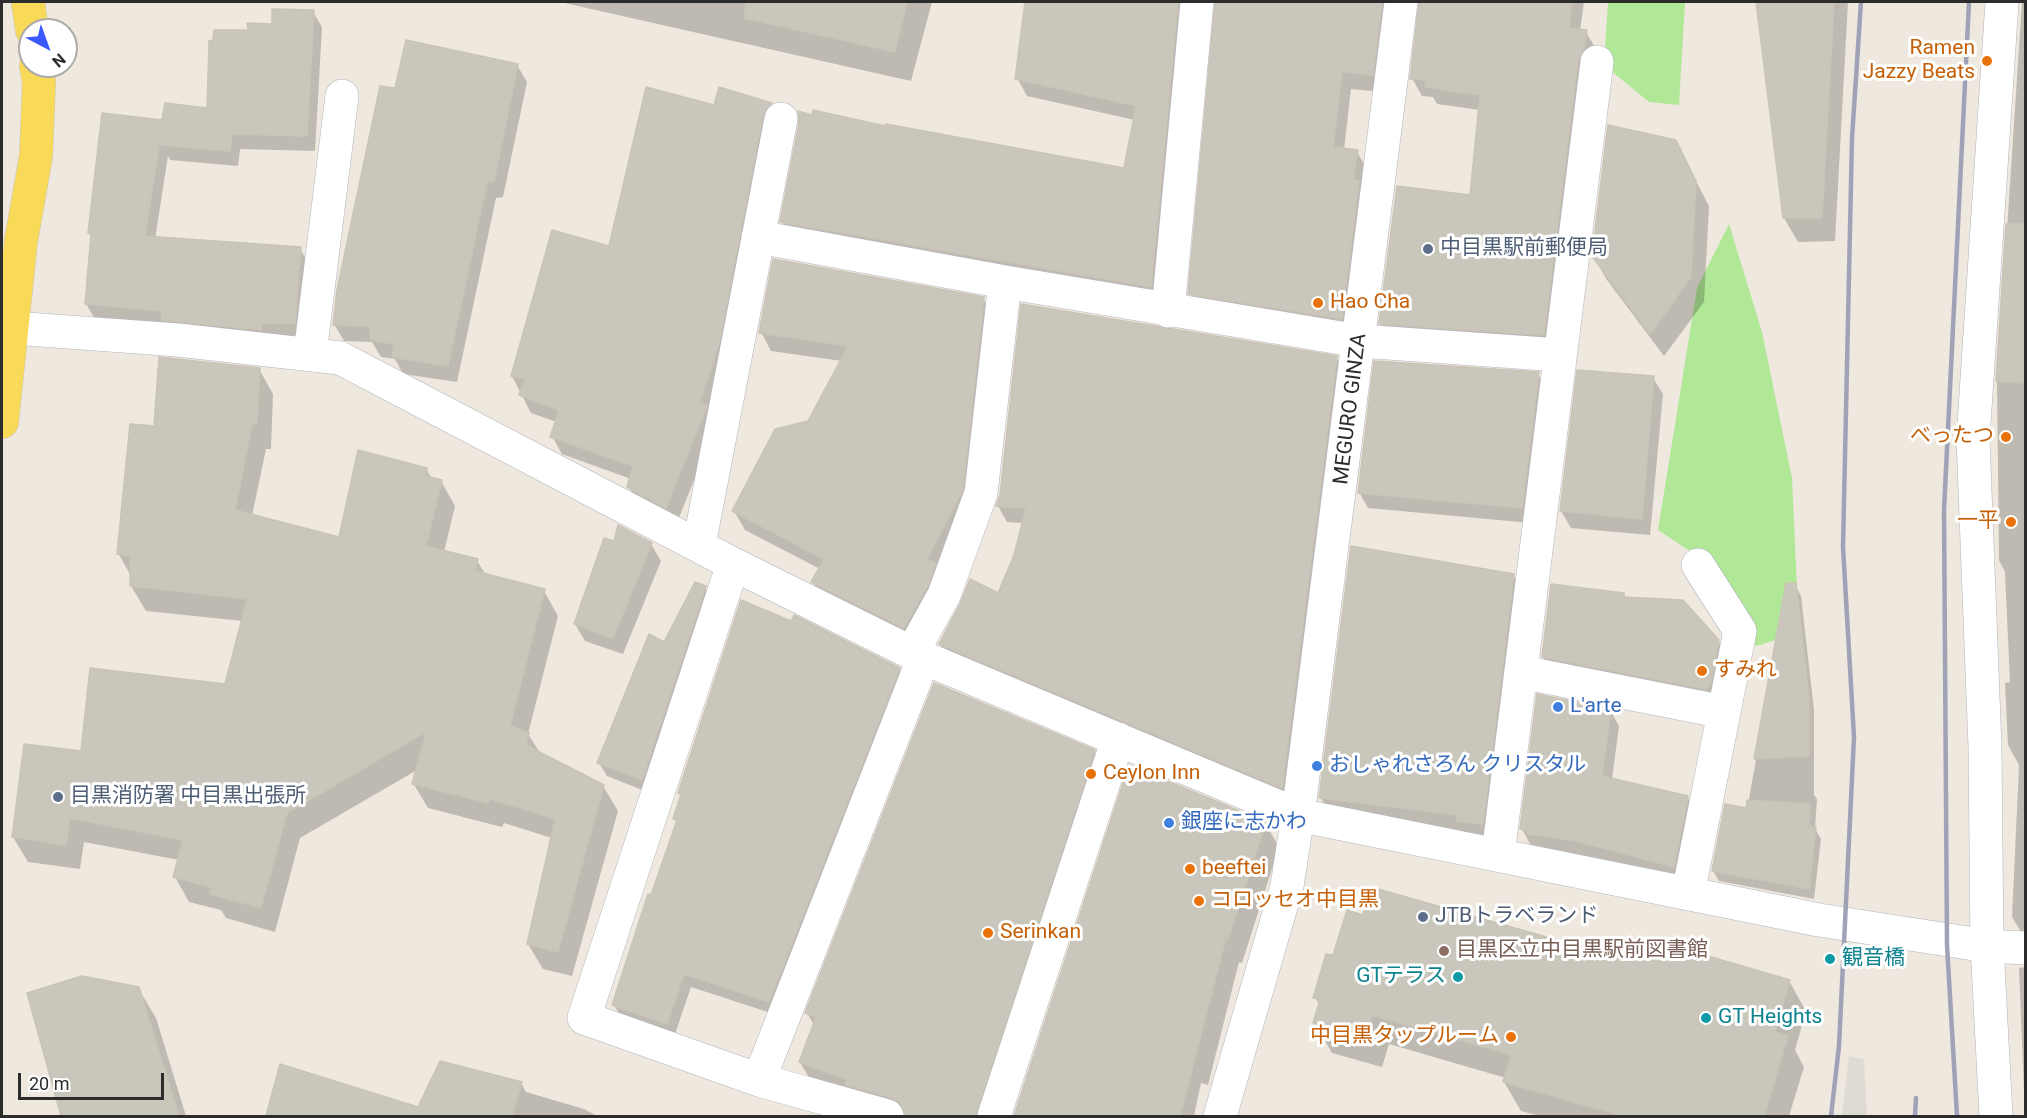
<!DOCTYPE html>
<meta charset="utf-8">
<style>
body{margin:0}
#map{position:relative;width:2027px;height:1118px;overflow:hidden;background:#eee8de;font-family:Roboto,sans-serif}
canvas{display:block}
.frame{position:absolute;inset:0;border:3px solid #2c2c2c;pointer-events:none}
.north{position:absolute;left:18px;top:18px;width:60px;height:60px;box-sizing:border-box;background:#fff;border:2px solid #ababab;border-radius:50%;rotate:139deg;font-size:16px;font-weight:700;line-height:24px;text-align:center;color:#2c2c2c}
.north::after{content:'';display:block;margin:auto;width:21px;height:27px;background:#3a58ff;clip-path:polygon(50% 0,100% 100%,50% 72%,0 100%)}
.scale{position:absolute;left:18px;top:1073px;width:146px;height:27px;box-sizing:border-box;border:3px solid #2c2c2c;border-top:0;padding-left:8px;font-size:18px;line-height:21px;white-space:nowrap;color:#2c2c2c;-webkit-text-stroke:4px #fff;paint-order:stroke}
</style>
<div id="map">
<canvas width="2027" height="1118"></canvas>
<div class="frame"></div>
<div class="north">N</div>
<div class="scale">20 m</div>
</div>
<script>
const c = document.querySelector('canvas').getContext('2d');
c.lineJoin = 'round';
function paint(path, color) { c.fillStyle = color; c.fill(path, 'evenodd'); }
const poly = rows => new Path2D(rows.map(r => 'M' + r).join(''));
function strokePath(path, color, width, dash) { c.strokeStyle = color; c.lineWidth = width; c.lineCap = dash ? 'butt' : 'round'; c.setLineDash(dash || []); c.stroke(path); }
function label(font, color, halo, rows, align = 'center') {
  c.font = font + ' Roboto,"Noto Sans JP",sans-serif'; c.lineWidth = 6; c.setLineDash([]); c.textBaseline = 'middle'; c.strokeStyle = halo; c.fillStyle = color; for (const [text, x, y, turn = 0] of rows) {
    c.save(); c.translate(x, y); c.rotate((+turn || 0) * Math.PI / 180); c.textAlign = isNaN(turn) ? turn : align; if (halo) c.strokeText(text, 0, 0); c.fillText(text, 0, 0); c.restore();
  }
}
const green = poly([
 [1608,2,1685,2,1679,105,1649,102,1604,65],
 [1729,224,1762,332,1792,478,1799,633,1756,646,1702,559,1658,530,1697,288]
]);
const plaza = poly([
 [1849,1056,1864,1059,1867,1116,1842,1116]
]);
const shadow = poly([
 [560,2,932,2,911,81],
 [1027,2,1205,2,1161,304,792,239,782,222,886,128,1125,169,1135,120,1027,96,1017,78],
 [1213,2,1409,2,1382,92,1351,89,1344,150,1357,152,1367,169,1351,336,1200,311,1190,293,1217,3],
 [1417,2,1584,2,1580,31,1586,32,1596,49,1553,352,1391,341,1381,323,1472,197,1480,110,1437,104,1433,97,1422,96,1412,78,1421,3],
 [1760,2,1848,2,1835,241,1798,242,1784,218,1758,10],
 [2022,2,2026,2,2026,940,2012,917,2019,765,2008,745,2005,683,2010,682,2005,572,1999,560,1997,381],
 [313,12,322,27,315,151,240,149,238,166,170,160,168,156,155,239,300,249,309,264,303,339,95,319,86,304,92,237,90,233,164,122,208,110,250,32],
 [517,65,527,82,503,197,496,198,457,382,403,374,395,359,381,357,372,342,344,341,334,324,396,89],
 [771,105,781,122,715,428,676,525,639,505,629,487,631,479,562,454,552,436,557,422,531,413,512,376,715,107],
 [1675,141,1709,206,1704,302,1664,356,1607,280,1593,256],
 [983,299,994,317,972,508,915,646,824,600,813,582,820,569,745,530,734,511,809,423,842,361,771,351,761,332],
 [1336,358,1346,374,1291,803,950,660,940,644,998,595,1015,555,1023,523,1007,522,998,506,1001,495],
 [259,369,273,394,271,449,266,449,252,516,340,539,426,469,432,479,441,481,455,506,444,552,477,561,486,575,544,591,558,616,528,734,540,753,603,786,618,811,572,976,543,969,528,944,552,838,504,823,502,827,428,808,413,783,417,770,300,838,275,932,226,918,221,910,189,902,175,877,179,860,84,842,80,869,28,862,13,837,82,753,226,685,243,621,146,611,131,586,131,576,118,553,155,427],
 [1579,372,1653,378,1663,394,1650,535,1571,528,1561,511],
 [1538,374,1547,389,1531,523,1368,508,1359,492],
 [615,543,651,544,661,561,623,654,585,641,575,624],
 [1513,575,1525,596,1494,844,1333,819,1321,798],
 [1787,585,1795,585,1801,596,1814,710,1814,795,1817,799,1815,829,1821,839,1814,899,1719,881,1713,871,1747,810],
 [705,588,713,601,650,793,607,776,599,763,665,644],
 [1623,594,1626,599,1718,641,1727,657,1718,701,1552,672,1543,657],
 [899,669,907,683,777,1015,691,987,674,1037,622,1019,614,1005,677,823,675,819,682,798,679,793],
 [1610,710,1619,726,1612,779,1687,797,1696,813,1682,882,1537,849,1530,844,1522,829],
 [1094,751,1107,775,995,1116,885,1116,814,1086,800,1062,814,1025,807,1013],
 [1130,767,1265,823,1279,847,1242,963,1239,962,1208,1085,1201,1083,1194,1116,1015,1116],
 [1635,964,1789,981,1806,1011,1795,1050,1804,1067,1789,1116,1540,1116,1521,1111,1504,1082,1506,1078,1389,1044,1382,1067,1332,1053,1315,1023,1320,1006,1315,997],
 [2026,967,2026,1116,2025,1116,2019,968],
 [138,988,156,1018,186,1116,62,1116,28,994],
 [282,1066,418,1109,521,1083,526,1092,584,1109,597,1116,267,1116]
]);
const building = poly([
 [746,2,907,2,895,52,744,18,746,2],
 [1025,2,1178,2,1151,287,780,222,799,123,798,111,812,115,813,110,885,126,886,124,1124,168,1136,106,1015,79,1025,2],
 [1215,2,1382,2,1373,75,1342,72,1333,147,1358,150,1353,180,1359,181,1342,319,1188,294,1215,2],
 [1419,2,1572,2,1569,28,1587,30,1584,49,1578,60,1544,335,1379,324,1397,186,1470,195,1480,95,1425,87,1426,80,1410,79,1419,2],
 [1756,2,1834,2,1822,218,1783,218,1756,2],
 [272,9,314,10,307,136,232,134,230,151,159,145,161,134,145,236,301,247,295,324,262,323,261,330,161,320,162,311,85,304,91,234,88,233,102,113,162,120,165,103,207,108,209,41,213,40,214,30,248,30,247,23,272,24,272,9],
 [406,40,518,64,494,181,487,182,448,366,392,357,394,344,370,340,370,326,333,325,337,290,380,86,395,88,406,40],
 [646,87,714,105,719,87,772,103,763,115,720,339,700,402,707,405,706,409,666,508,627,487,633,466,550,437,559,410,519,395,525,379,511,376,552,230,609,246,646,87],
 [1608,125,1676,140,1696,181,1691,277,1650,334,1592,256,1608,125],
 [2006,224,2025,224,2025,383,1996,381,2006,224],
 [773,259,984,297,963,489,927,559,936,563,927,587,904,628,811,582,824,559,732,511,775,429,808,421,848,346,759,333,773,259],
 [1021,304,1337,356,1282,788,939,644,960,604,970,579,998,593,1014,555,1026,508,996,506,1000,495,1021,304],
 [159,357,260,368,257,424,252,424,235,510,339,537,358,450,427,468,426,476,442,480,426,546,478,559,475,571,545,589,510,726,529,733,526,745,604,785,558,952,527,944,555,819,490,799,488,803,412,784,426,732,287,813,261,908,210,894,211,887,173,877,183,840,70,818,66,845,12,837,24,744,81,751,90,668,225,684,247,599,130,586,130,556,117,554,130,424,154,426,159,357],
 [1374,361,1539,372,1522,508,1358,493,1374,361],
 [1577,370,1654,376,1642,519,1560,511,1577,370],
 [618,525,652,543,613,638,574,624,604,538,614,541,618,525],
 [1351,546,1514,574,1483,824,1456,821,1457,815,1319,798,1351,546],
 [695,582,706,586,642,780,597,763,649,634,664,642,695,582],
 [1786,583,1796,583,1809,698,1809,756,1754,759,1786,583],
 [1551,584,1624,593,1624,597,1683,600,1719,640,1710,686,1705,689,1542,657,1551,584],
 [741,600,791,621,794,615,900,668,769,1002,684,974,667,1024,612,1005,648,894,651,895,677,820,673,819,681,794,678,793,741,600],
 [934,683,1095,750,976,1116,905,1116,901,1103,893,1098,845,1085,847,1080,799,1062,816,1017,805,1013,934,683],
 [1537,694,1611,709,1602,776,1688,796,1674,867,1576,841,1527,834,1527,830,1520,829,1537,694],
 [1129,765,1266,822,1228,939,1226,938,1180,1116,1014,1116,1129,765],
 [1747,800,1810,804,1809,825,1816,827,1809,889,1712,871,1725,804,1746,808,1747,800],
 [1371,887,1634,962,1636,947,1656,953,1660,942,1790,980,1775,1032,1788,1036,1764,1116,1623,1116,1503,1082,1511,1055,1372,1015,1366,1038,1313,1023,1320,999,1313,998,1326,954,1333,955,1347,910,1363,915,1371,887],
 [82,976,139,987,179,1116,61,1116,27,993,82,976],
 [440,1061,522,1082,512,1116,266,1116,280,1064,418,1107,440,1061]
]);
const minor = poly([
 [758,237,1005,282],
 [1168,311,1197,2],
 [13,328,178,340,340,358,733,564,912,653,1298,815,1819,920,1987,946,2026,948],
 [310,354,342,96],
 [699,545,781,119],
 [733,564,584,1018,759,1080,887,1116],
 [912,653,944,595,981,493,1005,282,1359,341,1560,355],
 [1521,672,1724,712],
 [1498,855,1597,62],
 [1688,894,1740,631,1698,565],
 [759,1080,924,657],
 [994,1116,1118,739],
 [1220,1116,1287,886,1298,815,1401,2],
 [1996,1116,1987,946,1985,747,1973,439,2002,2]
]);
const major = poly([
 [28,2,32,30],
 [2,422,21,241,36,156,39,82,36,66]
]);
const rail = poly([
 [1831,1116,1839,1046,1854,737,1843,547,1852,138,1861,2],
 [1915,1116,1916,1098],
 [1957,1116,1947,945,1944,510,1969,2]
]);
const markers = [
 [1987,61,6,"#e8710a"],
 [1428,249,6,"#5c6f8a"],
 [1318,303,6,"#e8710a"],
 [2006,437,6,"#e8710a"],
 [2011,522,6,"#e8710a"],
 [1702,671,6,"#e8710a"],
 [1558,707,6,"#3f7fe0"],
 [1317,766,6,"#3f7fe0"],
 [1091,774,6,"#e8710a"],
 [58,797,6,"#5c6f8a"],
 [1169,823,6,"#3f7fe0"],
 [1190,869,6,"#e8710a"],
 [1199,901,6,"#e8710a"],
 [1423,917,6,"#5c6f8a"],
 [988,933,6,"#e8710a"],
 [1444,951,6,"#8d6e63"],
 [1830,959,6,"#0f9aa8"],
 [1458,977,6,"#0f9aa8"],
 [1706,1018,6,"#0f9aa8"],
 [1511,1037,6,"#e8710a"]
];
const foodNames = [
 ["Ramen",1975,49,"right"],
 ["Jazzy Beats",1975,73,"right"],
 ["Hao Cha",1330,303],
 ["べったつ",1994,437,"right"],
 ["一平",1999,522,"right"],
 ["すみれ",1714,671],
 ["Ceylon Inn",1103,774],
 ["beeftei",1202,869],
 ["コロッセオ中目黒",1211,901],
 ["Serinkan",1000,933],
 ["中目黒タップルーム",1499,1037,"right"]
];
const serviceNames = [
 ["中目黒駅前郵便局",1440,249],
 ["目黒消防署 中目黒出張所",70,797],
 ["JTBトラベランド",1435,917]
];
const streetNames = [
 ["MEGURO GINZA",1351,409,-83]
];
const shopNames = [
 ["L'arte",1570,707],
 ["おしゃれさろん クリスタル",1329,766],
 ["銀座に志かわ",1181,823]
];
const educationNames = [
 ["目黒区立中目黒駅前図書館",1456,951]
];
const cultureNames = [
 ["観音橋",1842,959],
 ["GTテラス",1446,977,"right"],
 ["GT Heights",1718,1018]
];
paint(green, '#b0e897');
paint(plaza, '#dedbd5');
paint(shadow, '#0003');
paint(building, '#c9c6bc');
strokePath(building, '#cac4b7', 1.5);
strokePath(minor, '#b2b4c0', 34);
strokePath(major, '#c8c8c8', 34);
strokePath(minor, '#fff', 33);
strokePath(major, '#f9d958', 33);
strokePath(rail, '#a0a2b7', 4.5);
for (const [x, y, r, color] of markers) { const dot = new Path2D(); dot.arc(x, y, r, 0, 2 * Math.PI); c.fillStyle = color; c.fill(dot); strokePath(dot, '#fff', 2); }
label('21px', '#c56008', '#fff', foodNames, 'left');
label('21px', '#4e5e75', '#fff', serviceNames, 'left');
label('21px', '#2c2c2c', '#fff', streetNames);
label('21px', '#366cbe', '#fff', shopNames, 'left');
label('21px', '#785e54', '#fff', educationNames, 'left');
label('21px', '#0d838f', '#fff', cultureNames, 'left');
</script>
